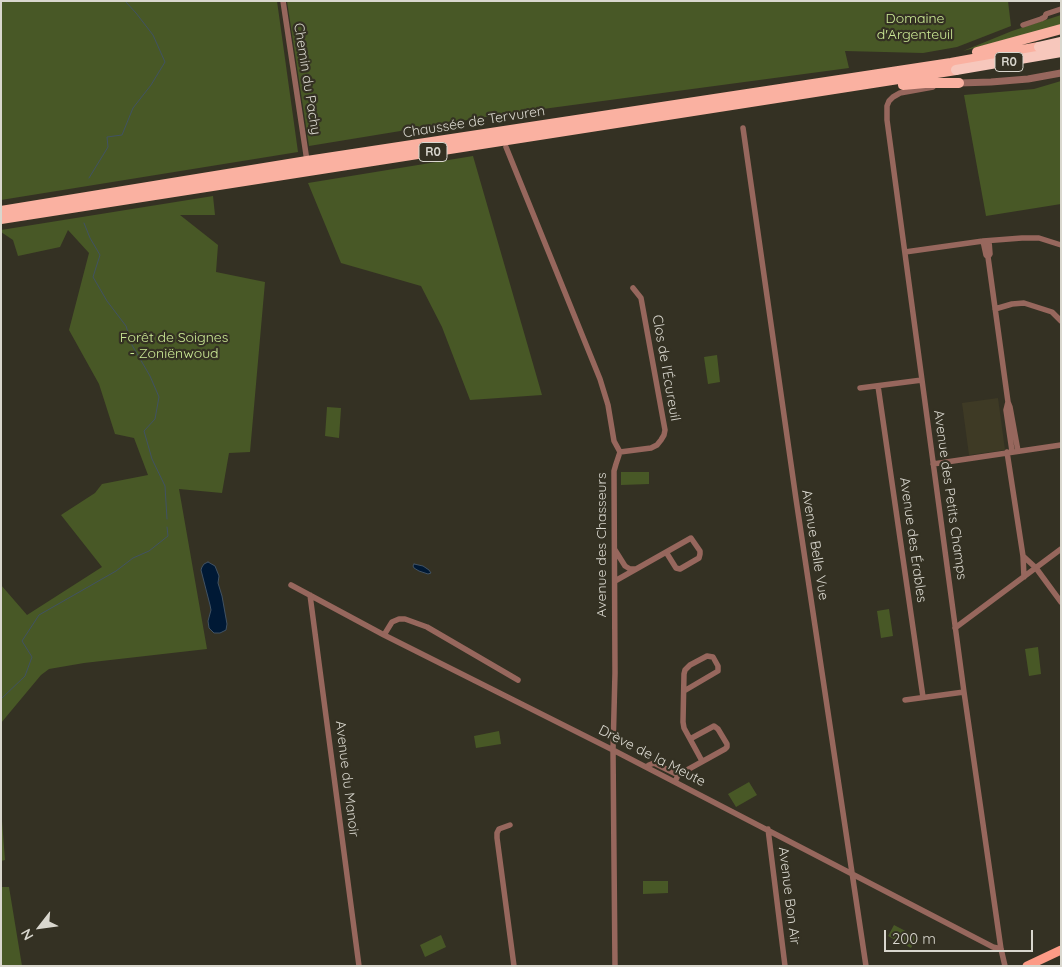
<!DOCTYPE html>
<meta charset="utf-8">
<style>
body{margin:0}
#map{position:relative;width:1062px;height:967px;overflow:hidden;background:#343123;font-family:Quicksand,sans-serif}
canvas{display:block}
.frame{position:absolute;inset:0;border:2px solid #d9d7ce;pointer-events:none}
.north{position:absolute;left:15px;top:902px;width:50px;height:50px;-webkit-text-stroke:4px #343123;paint-order:stroke;rotate:240deg;font-size:14px;font-weight:700;line-height:20px;text-align:center;color:#d9d7ce}
.north::after{content:'';display:block;margin:auto;width:18px;height:22px;background:#d9d7ce;clip-path:polygon(50% 0,100% 100%,50% 72%,0 100%)}
.scale{position:absolute;left:884px;top:930px;width:149px;height:22px;box-sizing:border-box;border:2px solid #d9d7ce;border-top:0;padding-left:6px;font-size:15px;line-height:18px;white-space:nowrap;color:#d9d7ce;-webkit-text-stroke:4px #343123;paint-order:stroke}
</style>
<div id="map">
<canvas width="1062" height="967"></canvas>
<div class="frame"></div>
<div class="north">N</div>
<div class="scale">200 m</div>
</div>
<script>
const c = document.querySelector('canvas').getContext('2d');
c.lineJoin = 'round';
function paint(path, color) { c.fillStyle = color; c.fill(path, 'evenodd'); }
const poly = rows => new Path2D(rows.map(r => 'M' + r).join(''));
function strokePath(path, color, width, dash) { c.strokeStyle = color; c.lineWidth = width; c.lineCap = dash ? 'butt' : 'round'; c.setLineDash(dash || []); c.stroke(path); }
function label(font, color, halo, rows, align = 'center') {
  c.font = font + ' Quicksand,sans-serif'; c.lineWidth = 4.5; c.setLineDash([]); c.textBaseline = 'middle'; c.strokeStyle = halo; c.fillStyle = color; for (const [text, x, y, turn = 0] of rows) {
    c.save(); c.translate(x, y); c.rotate((+turn || 0) * Math.PI / 180); c.textAlign = isNaN(turn) ? turn : align; if (halo) c.strokeText(text, 0, 0); c.fillText(text, 0, 0); c.restore();
  }
}
const built = poly([
 [998,398,1005,450,969,455,962,403]
]);
const green = poly([
 [1,1,277,1,298,152,1,200],
 [287,1,1008,1,1011,26,957,47,923,53,845,51,849,68,498,115,309,146],
 [1061,15,1061,25,963,51,1012,31],
 [1061,81,1061,204,986,216,964,95,1034,89],
 [473,156,542,395,470,400,442,327,421,286,341,263,308,183],
 [213,196,215,215,180,215,218,245,216,272,265,282,250,452,229,453,222,493,179,489,207,649,84,663,49,669,41,675,1,723,1,585,27,615,102,567,61,515,95,493,102,484,148,475,134,438,115,434,99,384,69,330,89,253,68,230,60,247,18,256,13,240,1,232,1,230],
 [717,355,720,382,708,384,704,357],
 [327,407,341,408,339,438,325,436],
 [621,472,649,472,649,484,621,485],
 [889,609,893,636,881,638,877,611],
 [1038,647,1041,674,1029,676,1025,649],
 [499,731,501,744,476,748,474,736],
 [749,782,757,795,736,807,728,794],
 [1,808,5,860,1,861],
 [643,881,668,881,668,893,643,894],
 [1,887,9,887,22,966,1,966],
 [894,925,917,937,911,948,888,936],
 [441,935,446,947,425,957,420,945]
]);
const water = poly([
 [208,562,215,566,219,576,218,583,222,596,227,624,226,630,220,633,214,633,209,628,208,621,211,610,210,605,201,570,202,567,204,564,208,562],
 [414,564,423,566,429,570,431,573,428,574,419,571,414,568,413,566,414,564]
]);
const stream = poly([
 [89,178,108,147,107,137,122,135,133,108,151,85,165,62,153,35,136,13,125,1],
 [84,223,90,238,100,255,93,277,107,301,126,326,132,345,150,376,159,397,155,419,144,431,152,459,165,486,167,519],
 [1,699,25,676,32,657,22,641,39,615,116,571,133,558,149,551,168,536,167,527]
]);
const minor = poly([
 [283,1,307,161],
 [1023,25,1041,19,1045,17,1046,14,1061,9],
 [933,87,900,93,893,97,889,101,887,106,887,120,964,692,1001,949,1005,966],
 [743,128,796,499,866,966],
 [506,147,600,379,608,405,614,441,620,452,616,464,614,471,615,673,613,750,615,966],
 [983,241,986,255,988,257,1008,402,1010,407,1018,451],
 [905,252,983,241,1022,238,1039,238,1061,245],
 [988,257,990,254,989,241],
 [995,309,1012,304,1024,303,1052,312,1061,321],
 [878,386,923,697],
 [860,388,922,380],
 [1008,402,1006,410,1012,451],
 [620,452,651,448,657,445,661,440,664,435,665,430,641,298,633,288],
 [1007,452,1023,556,1024,577],
 [933,464,1061,445],
 [615,550,625,566,630,569,636,569],
 [1023,556,1036,568,1061,602],
 [615,581,691,538,700,551,700,554,699,558,680,569,676,568,666,552],
 [291,585,384,635,613,750,993,947,1001,949],
 [310,595,359,966],
 [955,628,1061,549],
 [384,635,392,622,399,619,405,619,427,627,518,680],
 [684,691,718,671,718,666,713,657,707,656,690,665,685,670,684,674,683,722,684,728,702,761],
 [905,700,964,692],
 [646,767,649,765,654,763,678,775],
 [675,782,678,775,725,749,727,747,727,744,718,729,714,726,690,739],
 [510,825,499,829,497,833,497,838,514,966],
 [768,829,785,966]
]);
const tertiary = poly([
 [959,83,991,82,1028,79,1061,73]
]);
const primary = poly([
 [1027,966,1061,950]
]);
const trunk = poly([
 [977,52,1061,29],
 [903,85,925,83,959,83],
 [1,211,307,161,951,63,1039,47],
 [1,219,956,70]
]);
const motorway = poly([
 [1039,47,1061,42],
 [956,70,1061,52]
]);
const shields = [
 [1009,62,28],
 [433,152,28]
];
const shieldNames = [
 ["R0",1009,62],
 ["R0",433,152]
];
const parkNames = [
 ["Domaine",915,19],
 ["d'Argenteuil",915,35],
 ["Forêt de Soignes",174,338],
 ["- Zoniënwoud",174,354]
];
const streetNames = [
 ["Chemin du Pachy",307,79,81],
 ["Chaussée de Tervuren",474,122,-9],
 ["Clos de l'Écureuil",666,368,80],
 ["Avenue des Petits Champs",950,495,82],
 ["Avenue des Érables",913,540,82],
 ["Avenue des Chasseurs",602,545,-90],
 ["Avenue Belle Vue",815,545,81],
 ["Drève de la Meute",652,756,27],
 ["Avenue du Manoir",347,779,83],
 ["Avenue Bon Air",789,896,83]
];
paint(built, '#3e3a25');
paint(green, '#485826');
paint(water, '#001935');
strokePath(water, '#415263', 1);
strokePath(stream, '#415263', 1);
strokePath(minor, '#97675d', 5.5);
strokePath(tertiary, '#97675d', 7);
strokePath(primary, '#fd9b86', 9);
strokePath(trunk, '#fab1a1', 10);
strokePath(motorway, '#f7c7bc', 10);
for (const [x, y, w] of shields) { const box = new Path2D(); box.roundRect(x - w / 2, y - 9.5, w, 19, 4); c.fillStyle = '#343123'; c.fill(box); strokePath(box, '#d9d7ce', 1); }
label('bold 12px', '#d9d7ce', null, shieldNames);
label('14px', '#ccea95', '#343123', parkNames);
label('14px', '#d9d7ce', '#343123', streetNames);
</script>
